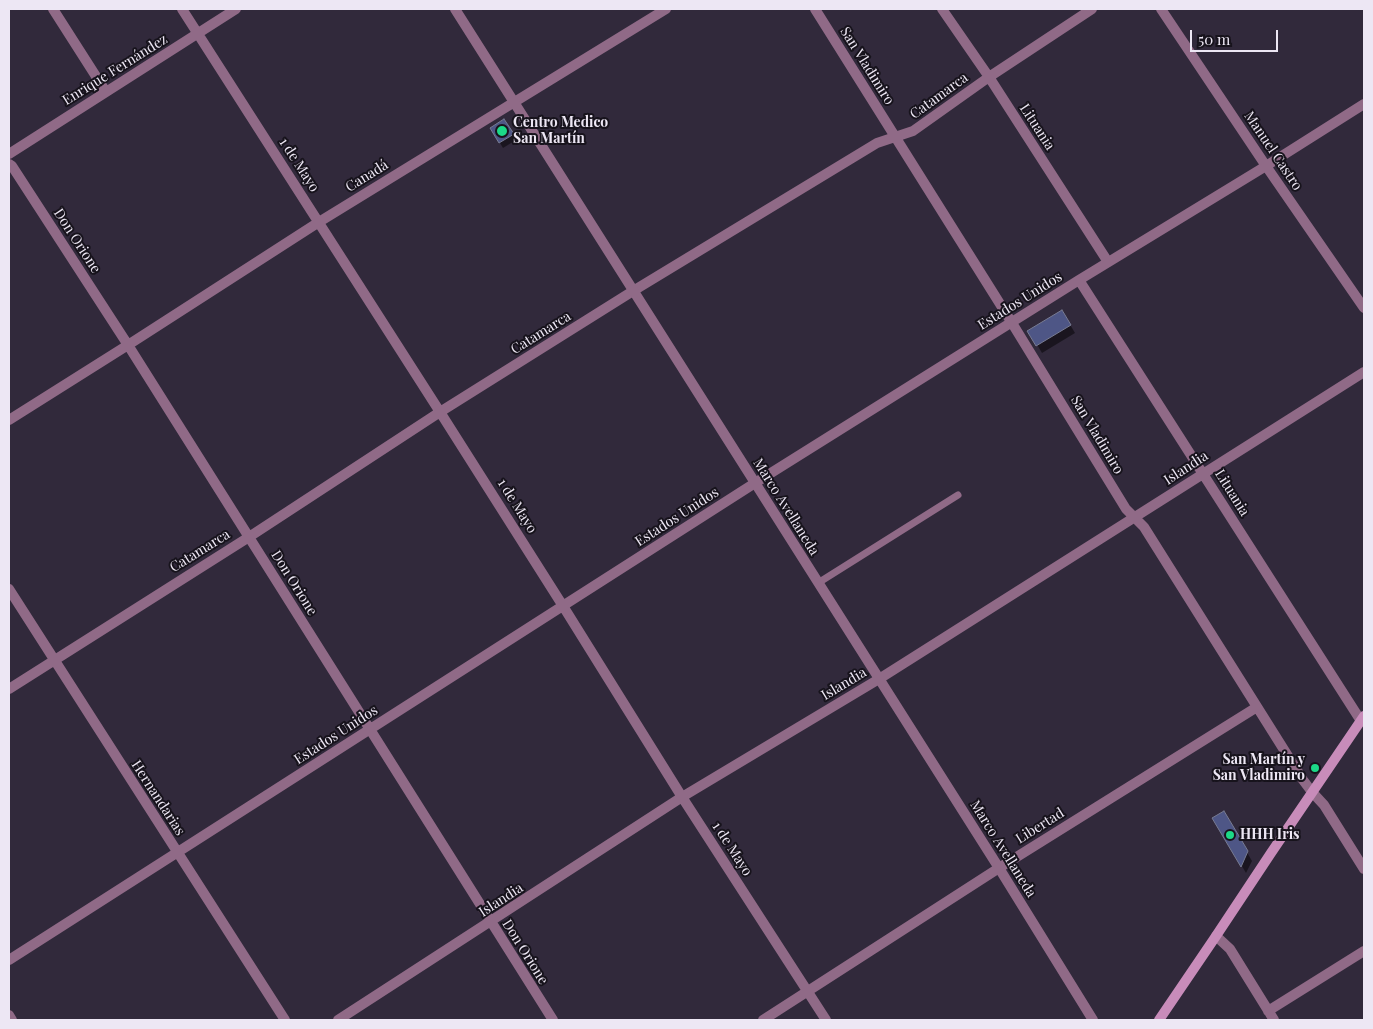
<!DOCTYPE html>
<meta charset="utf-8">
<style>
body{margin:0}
#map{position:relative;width:1373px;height:1029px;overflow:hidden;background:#31293b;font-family:"Playfair Display",serif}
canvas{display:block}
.frame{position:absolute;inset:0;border:10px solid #ede7f4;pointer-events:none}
.scale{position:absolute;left:1190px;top:30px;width:88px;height:22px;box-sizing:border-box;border:2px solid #ede7f4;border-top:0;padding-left:6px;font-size:15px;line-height:18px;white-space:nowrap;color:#ede7f4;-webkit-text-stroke:4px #17131c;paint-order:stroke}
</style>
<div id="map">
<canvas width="1373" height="1029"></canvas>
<div class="frame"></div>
<div class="scale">50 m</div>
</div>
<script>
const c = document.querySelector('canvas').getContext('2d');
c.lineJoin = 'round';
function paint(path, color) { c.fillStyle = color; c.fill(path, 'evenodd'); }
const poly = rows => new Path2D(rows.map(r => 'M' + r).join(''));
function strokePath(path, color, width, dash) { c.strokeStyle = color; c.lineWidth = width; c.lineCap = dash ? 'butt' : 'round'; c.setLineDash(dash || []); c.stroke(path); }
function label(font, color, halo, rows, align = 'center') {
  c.font = font + ' "Playfair Display",serif'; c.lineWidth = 4; c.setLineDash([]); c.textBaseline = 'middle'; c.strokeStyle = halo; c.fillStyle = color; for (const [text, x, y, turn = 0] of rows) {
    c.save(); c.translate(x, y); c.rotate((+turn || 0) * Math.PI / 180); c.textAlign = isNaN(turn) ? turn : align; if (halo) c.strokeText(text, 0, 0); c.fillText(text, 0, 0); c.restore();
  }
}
const shadow = poly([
 [504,121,516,140,503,148,491,128],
 [1062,311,1075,333,1042,353,1029,331],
 [1224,813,1252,861,1246,873,1214,819]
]);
const building = poly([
 [504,119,514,134,499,143,490,128,504,119],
 [1062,310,1071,325,1036,346,1027,331,1062,310],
 [1224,811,1248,851,1241,867,1212,818,1224,811]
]);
const service = poly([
 [818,583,958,495]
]);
const minor = poly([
 [53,9,106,92],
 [182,9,440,412,563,606,682,797,826,1020],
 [815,9,1012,323,1126,509,1144,527,1303,780,1312,792,1324,805,1364,869],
 [942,9,989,77,1108,262],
 [1161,9,1266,166,1364,308],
 [9,154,236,9],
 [9,164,12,166,128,345,553,1020],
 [1079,280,1361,721],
 [9,420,128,345,319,222,666,9],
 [9,589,285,1020],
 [9,689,249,537,440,412,633,291,877,143,913,131,989,77,1092,9],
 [1216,936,1230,949,1274,1020],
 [9,960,755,483,1079,280,1266,166,1364,104],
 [1268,1011,1364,951],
 [9,1015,12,1020],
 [338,1020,682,797,879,679,1364,372],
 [763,1020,999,868,1257,707]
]);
const tertiary = poly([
 [455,9,999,868,1093,1020]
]);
const secondary = poly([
 [1159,1020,1216,936,1271,853,1364,716]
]);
const markers = [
 [502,131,6,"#1cd988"],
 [1315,768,5,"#1cd988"],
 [1230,835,5,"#1cd988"]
];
const streetNames = [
 ["San Vladimiro",867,66,58],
 ["Enrique Fernández",115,70,-32],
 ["Catamarca",939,96,-36],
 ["Lituania",1037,127,57],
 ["Manuel Castro",1273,151,56],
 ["1 de Mayo",299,165,57],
 ["Canadá",367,176,-32],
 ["Don Orione",77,241,57],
 ["Estados Unidos",1020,301,-32],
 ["Catamarca",541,333,-32],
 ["San Vladimiro",1097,435,59],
 ["Islandia",1186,468,-33],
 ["Lituania",1232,493,58],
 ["1 de Mayo",517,506,58],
 ["Marco Avellaneda",786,507,58],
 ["Estados Unidos",677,517,-33],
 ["Catamarca",200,551,-32],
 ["Don Orione",294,583,58],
 ["Islandia",844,684,-31],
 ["Estados Unidos",336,735,-33],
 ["Hernandarias",158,798,57],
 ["Libertad",1040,826,-32],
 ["1 de Mayo",732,849,57],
 ["Marco Avellaneda",1003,849,58],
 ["Islandia",501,900,-33],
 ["Don Orione",525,952,58]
];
const poiNames = [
 ["Centro Medico",513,123],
 ["San Martín",513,139],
 ["San Martín y",1305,760,"right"],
 ["San Vladimiro",1305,776,"right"],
 ["HHH Iris",1240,835]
];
paint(shadow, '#0007');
paint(building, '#4e5686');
strokePath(building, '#777b92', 1);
strokePath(service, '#906a87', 7);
strokePath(minor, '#906a87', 10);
strokePath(tertiary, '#906a87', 10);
strokePath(secondary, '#c88cba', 10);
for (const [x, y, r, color] of markers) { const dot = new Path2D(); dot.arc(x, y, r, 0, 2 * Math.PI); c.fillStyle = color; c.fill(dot); strokePath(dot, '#17131c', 2); }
label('14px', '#ede7f4', '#17131c', streetNames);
label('bold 14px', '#ede7f4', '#17131c', poiNames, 'left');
</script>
